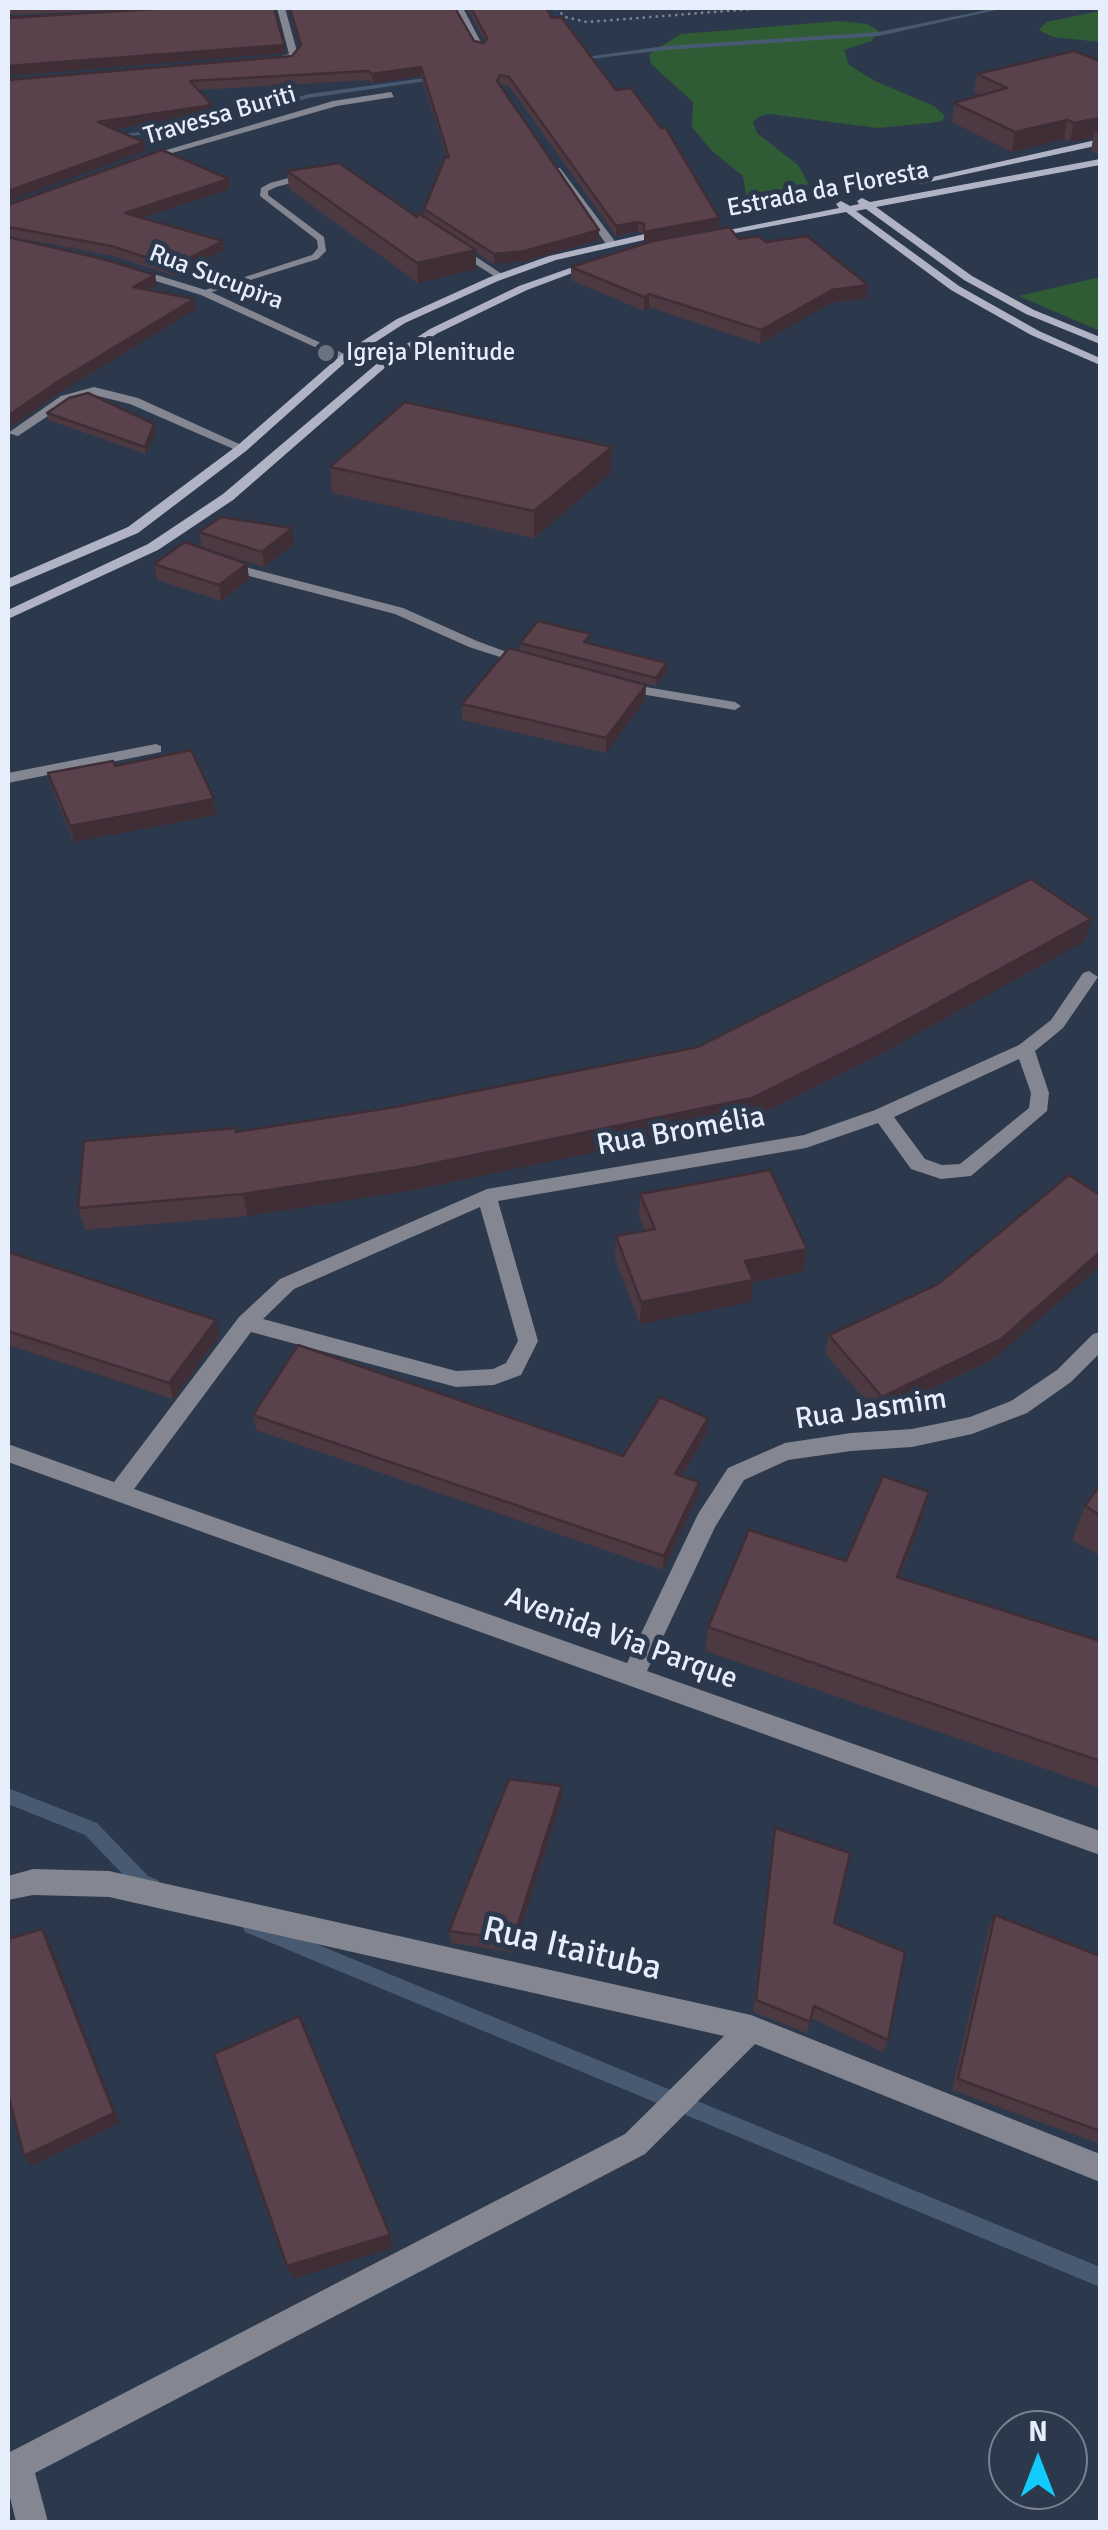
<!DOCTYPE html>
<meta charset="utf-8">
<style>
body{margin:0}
#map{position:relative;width:1108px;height:2530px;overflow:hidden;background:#2c384b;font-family:Signika,sans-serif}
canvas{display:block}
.frame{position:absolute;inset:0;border:10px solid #e7eefb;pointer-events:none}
.north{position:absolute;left:988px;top:2410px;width:100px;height:100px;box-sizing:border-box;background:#2c384b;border:2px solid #778191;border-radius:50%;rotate:0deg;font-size:28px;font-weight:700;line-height:40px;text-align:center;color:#e7eefb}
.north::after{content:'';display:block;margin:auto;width:35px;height:45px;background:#12cafb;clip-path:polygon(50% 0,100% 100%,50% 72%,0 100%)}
</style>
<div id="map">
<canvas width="1108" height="2530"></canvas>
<div class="frame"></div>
<div class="north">N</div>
</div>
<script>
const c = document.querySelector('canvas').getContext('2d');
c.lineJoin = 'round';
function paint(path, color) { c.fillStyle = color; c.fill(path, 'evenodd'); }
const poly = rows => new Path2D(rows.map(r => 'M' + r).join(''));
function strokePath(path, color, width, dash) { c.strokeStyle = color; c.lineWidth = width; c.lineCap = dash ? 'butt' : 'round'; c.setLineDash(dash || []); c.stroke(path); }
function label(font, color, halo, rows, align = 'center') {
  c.font = font + ' Signika,sans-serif'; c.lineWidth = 10; c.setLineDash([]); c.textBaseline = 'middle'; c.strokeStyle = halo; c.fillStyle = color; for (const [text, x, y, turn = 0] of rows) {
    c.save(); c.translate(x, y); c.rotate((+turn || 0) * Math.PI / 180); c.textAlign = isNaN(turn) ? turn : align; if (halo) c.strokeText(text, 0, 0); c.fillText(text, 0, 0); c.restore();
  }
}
const green = poly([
 [1100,11,1100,42,1053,37,1039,30,1046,22],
 [839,21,867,24,879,31,871,41,844,50,849,65,875,81,934,106,945,116,942,121,929,123,878,128,769,114,758,117,753,122,757,133,798,165,808,183,805,190,775,204,747,201,743,176,712,151,692,127,693,102,651,64,649,54,681,34],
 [1100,277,1100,331,1019,296]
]);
const stream = poly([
 [996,8,1005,8,879,36,665,50,574,61,571,59,665,46,879,32,996,8],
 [439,76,441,79,309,98,187,130,111,138,108,136,187,126,309,94,439,76],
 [8,1788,97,1823,148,1876,158,1880,161,1886,158,1892,152,1895,136,1888,85,1835,8,1804,8,1788],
 [251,1917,1100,2267,1100,2287,245,1932,242,1926,245,1920,251,1917]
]);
const path = poly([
 [556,8,565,17,587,22,765,8]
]);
const lane = poly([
 [311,172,314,177,276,187,268,191,268,195,324,237,326,251,318,259,202,295,202,291,312,255,318,248,317,240,260,196,261,188,270,183,311,172],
 [452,245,458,245,505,276,497,278,452,249,452,245],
 [226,562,403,608,477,641,531,661,525,665,469,647,395,614,222,569,222,563,226,562],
 [622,683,735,702,741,706,735,710,617,690,617,684,622,683]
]);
const street = poly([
 [277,8,285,8,298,55,272,64,269,59,289,54,277,8],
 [455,8,463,8,484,48,478,48,455,8],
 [391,92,394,97,337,106,144,161,136,159,333,101,391,92],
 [554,168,560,168,614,240,614,244,606,244,554,168],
 [134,268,209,291,351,357,341,359,201,295,130,273,130,269,134,268],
 [94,387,138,398,248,448,238,451,130,404,94,395,69,402,18,436,8,433,61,396,94,387],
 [156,744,161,746,161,752,8,783,8,773,156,744],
 [1089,971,1098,977,1063,1028,1035,1051,1049,1093,1047,1111,971,1176,941,1179,911,1169,878,1123,806,1148,498,1201,538,1341,521,1375,494,1385,456,1387,251,1332,134,1489,627,1663,698,1514,728,1468,785,1443,851,1433,912,1429,970,1417,1011,1401,1057,1370,1093,1334,1100,1332,1100,1353,1071,1382,1027,1413,972,1434,912,1447,851,1451,788,1460,744,1480,715,1527,647,1671,1100,1831,1100,1855,8,1462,8,1444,114,1482,239,1317,280,1279,487,1189,804,1135,875,1110,1019,1045,1051,1020,1083,973,1089,971],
 [1019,1059,1031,1093,1029,1108,960,1164,942,1165,925,1159,894,1117,1019,1059],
 [480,1207,518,1341,506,1363,493,1369,456,1371,263,1319,294,1289,480,1207],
 [33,1869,109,1871,751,2015,1100,2154,1100,2182,755,2044,645,2154,35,2473,48,2522,16,2522,8,2489,8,2453,625,2134,724,2036,109,1897,33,1895,8,1900,8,1876,33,1869]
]);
const secondary = poly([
 [1100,139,1100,145,920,184,915,181,1100,139],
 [1100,159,1100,165,876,207,972,276,1034,310,1100,337,1100,344,1026,314,964,280,866,209,856,211,959,286,1039,331,1100,358,1100,365,1031,335,951,290,846,212,709,238,704,235,839,208,836,204,841,201,850,206,859,204,857,201,862,198,870,202,1100,159],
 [671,228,676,231,675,233,556,260,498,281,405,323,349,359,246,451,138,533,8,588,8,579,128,527,238,445,341,355,397,319,490,277,549,256,671,228],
 [590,261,599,263,527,290,438,333,388,365,233,500,158,550,8,619,8,610,148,544,223,494,380,361,430,329,519,286,590,261]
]);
const wall = poly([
 [8,8,162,8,8,15],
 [289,8,455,8,474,41,484,43,485,41,467,8,522,8,552,18,718,227,644,242,644,234,638,231,616,236,509,86,500,84,599,230,599,240,525,261,494,264,476,252,476,269,418,283,289,189,287,171,417,217,425,217,424,209,447,157,421,76,373,83,369,80,198,90,212,105,214,114,114,129,144,142,145,151,8,80,292,56,300,47],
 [1100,61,1100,155,1091,151,1093,138,1070,142,1064,139,1012,152,952,122,954,103,980,96,974,92,977,74],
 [229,179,230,189,142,218,224,250,174,276,113,256,9,236,157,285,148,290,196,309,59,393,8,429,8,205],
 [739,239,766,242,867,298,831,303,760,344,649,307,644,311,571,280,571,267],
 [47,413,154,424,156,432,146,454,48,420],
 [330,467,611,473,534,538,332,493],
 [199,532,294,544,264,567,202,547],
 [154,564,247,564,249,579,221,601,157,580],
 [591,642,590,644,667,663,667,671,656,686,520,651,520,643],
 [646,685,645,700,606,753,462,720,462,704],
 [115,766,214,799,216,815,74,842,52,789,48,773],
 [1085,941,877,1056,749,1120,413,1190,247,1216,85,1230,78,1208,237,1131,395,1107,698,1047],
 [640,1194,803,1272,753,1282,751,1302,640,1324,615,1259,616,1236,645,1231,639,1217],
 [8,1252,219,1336,173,1399,8,1345],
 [938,1284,995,1358,878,1415,825,1353,829,1335],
 [253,1415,623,1456,707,1433,682,1476,698,1496,663,1570,256,1430],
 [1100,1485,1100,1556,1072,1540,1085,1506],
 [922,1518,900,1578,1100,1641,1100,1788,705,1651,708,1627,846,1561],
 [562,1799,513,1952,451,1943,449,1931],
 [775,1828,834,1923,888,2040,883,2052,811,2018,807,2033,753,2012],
 [995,1915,1100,1956,1100,2144,952,2090,989,1927]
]);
const shadedWall = poly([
 [284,45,285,53,8,76,8,66],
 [421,67,421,76,373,83,372,74],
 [212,105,214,114,99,131,98,122],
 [1100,118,1100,134,1094,131,1093,138,1070,142,1074,123],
 [1067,120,1064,139,1012,152,1015,132],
 [144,142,145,151,8,201,8,191],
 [229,179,230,189,126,223,125,213],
 [719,218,718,227,644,242,644,232],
 [638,222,638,231,616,236,616,226],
 [599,230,599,240,525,261,494,264,494,254],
 [223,241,224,250,174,276,173,266],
 [476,250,476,269,418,283,417,263],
 [155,275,157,285,134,297,133,287],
 [868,285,867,298,831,303,760,344,761,330,832,290],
 [649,294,649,307,644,311,644,297],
 [194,299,196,309,59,393,8,429,8,416,57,382],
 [154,424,156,432,146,454,145,447],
 [612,447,611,473,534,538,534,511],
 [292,528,294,544,264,567,262,552],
 [247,564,249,579,221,601,219,585],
 [667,663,667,671,656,686,656,678],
 [646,685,645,700,606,753,606,738],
 [214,799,216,815,74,842,70,826],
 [1091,919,1085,941,877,1056,749,1120,413,1190,247,1216,243,1194],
 [807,1249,803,1272,753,1282,751,1302,640,1324,641,1302,745,1261],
 [1100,1252,1100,1266,995,1358,878,1415,882,1397],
 [216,1320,219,1336,173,1399,169,1383],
 [708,1418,707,1433,674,1488,675,1474],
 [699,1482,698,1496,663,1570,664,1556],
 [929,1492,922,1518,890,1602,897,1577],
 [562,1786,562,1799,513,1952,513,1940],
 [42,1929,49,1941,120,2123,31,2166,24,2156],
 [390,2235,393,2248,293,2279,287,2266]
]);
const building = poly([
 [170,8,274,8,284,45,8,66,8,18,170,8],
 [290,8,455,8,474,41,484,43,487,38,471,8,546,8,552,18,561,17,616,90,631,88,661,128,666,128,719,218,644,232,644,224,638,222,616,226,509,77,500,75,497,81,599,230,525,251,494,254,424,209,445,158,449,157,421,67,372,74,368,71,190,81,212,105,98,122,144,142,8,191,8,80,292,56,301,45,290,8],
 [1074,51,1100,61,1100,118,1074,123,1067,120,1015,132,954,103,1007,88,977,74,1074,51],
 [162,150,229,179,125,213,223,241,173,266,111,246,8,227,8,205,162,150],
 [339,163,417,217,418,213,476,250,417,263,287,171,339,163],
 [729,227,739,239,759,236,766,242,807,236,868,285,832,290,761,330,649,294,644,297,571,267,653,241,729,227],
 [8,237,103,259,155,275,133,287,194,299,57,382,8,416,8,237],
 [88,393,154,424,145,447,47,413,69,398,88,393],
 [405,402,612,447,534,511,330,467,405,402],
 [221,517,292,528,262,552,199,532,221,517],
 [185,542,247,564,219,585,154,564,185,542],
 [538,621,591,634,584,642,667,663,656,678,520,643,538,621],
 [509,648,646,685,606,738,462,704,509,648],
 [191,750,214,799,70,826,48,773,113,761,115,766,191,750],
 [1031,879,1091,919,881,1034,752,1098,411,1168,243,1194,78,1208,84,1141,236,1128,236,1132,395,1107,698,1047,1031,879],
 [770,1170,807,1249,745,1261,753,1280,641,1302,616,1236,655,1229,640,1194,770,1170],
 [1069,1175,1100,1195,1100,1252,1001,1339,882,1397,829,1335,938,1284,1069,1175],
 [8,1252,216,1320,169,1383,8,1331,8,1252],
 [298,1345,623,1456,660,1397,708,1418,675,1474,699,1482,664,1556,253,1415,298,1345],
 [883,1476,929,1492,897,1577,1100,1641,1100,1761,708,1627,749,1530,846,1561,883,1476],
 [1100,1485,1100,1515,1085,1506,1100,1485],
 [509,1779,562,1786,513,1940,449,1931,509,1779],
 [775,1828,850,1853,834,1923,905,1952,888,2040,814,2006,810,2022,756,2000,775,1828],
 [995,1915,1100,1956,1100,2131,958,2079,995,1915],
 [42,1929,114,2113,24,2156,8,2094,8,1939,42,1929],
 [299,2016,390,2235,287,2266,214,2054,299,2016]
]);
const markers = [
 [326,353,10,"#6b7280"]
];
const farStreetnames = [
 ["Travessa Buriti",220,116,-16],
 ["Estrada da Floresta",828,190,-11],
 ["Rua Sucupira",216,278,21]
];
const farPoinames = [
 ["Igreja Plenitude",346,353]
];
const streetNames = [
 ["Rua Bromélia",681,1132,-10],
 ["Rua Jasmim",871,1410,-8],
 ["Avenida Via Parque",621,1639,20]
];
const nearStreetnames = [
 ["Rua Itaituba",572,1950,13]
];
paint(green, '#305c35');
paint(stream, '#475a71');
strokePath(path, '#7a8495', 2.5, [2.5, 4]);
paint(lane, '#848691');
paint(street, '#848691');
paint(secondary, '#afb3c4');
paint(wall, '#4d3942');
paint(shadedWall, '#3f2e36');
paint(building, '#5a424d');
strokePath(building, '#3f2e36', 2.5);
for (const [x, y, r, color] of markers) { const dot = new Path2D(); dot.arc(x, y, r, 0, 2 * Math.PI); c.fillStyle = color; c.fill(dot); strokePath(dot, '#2c384b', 4); }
label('25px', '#e7eefb', '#2c384b', farStreetnames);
label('25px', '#e7eefb', '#2c384b', farPoinames, 'left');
label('30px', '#e7eefb', '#2c384b', streetNames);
label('35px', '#e7eefb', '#2c384b', nearStreetnames);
</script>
